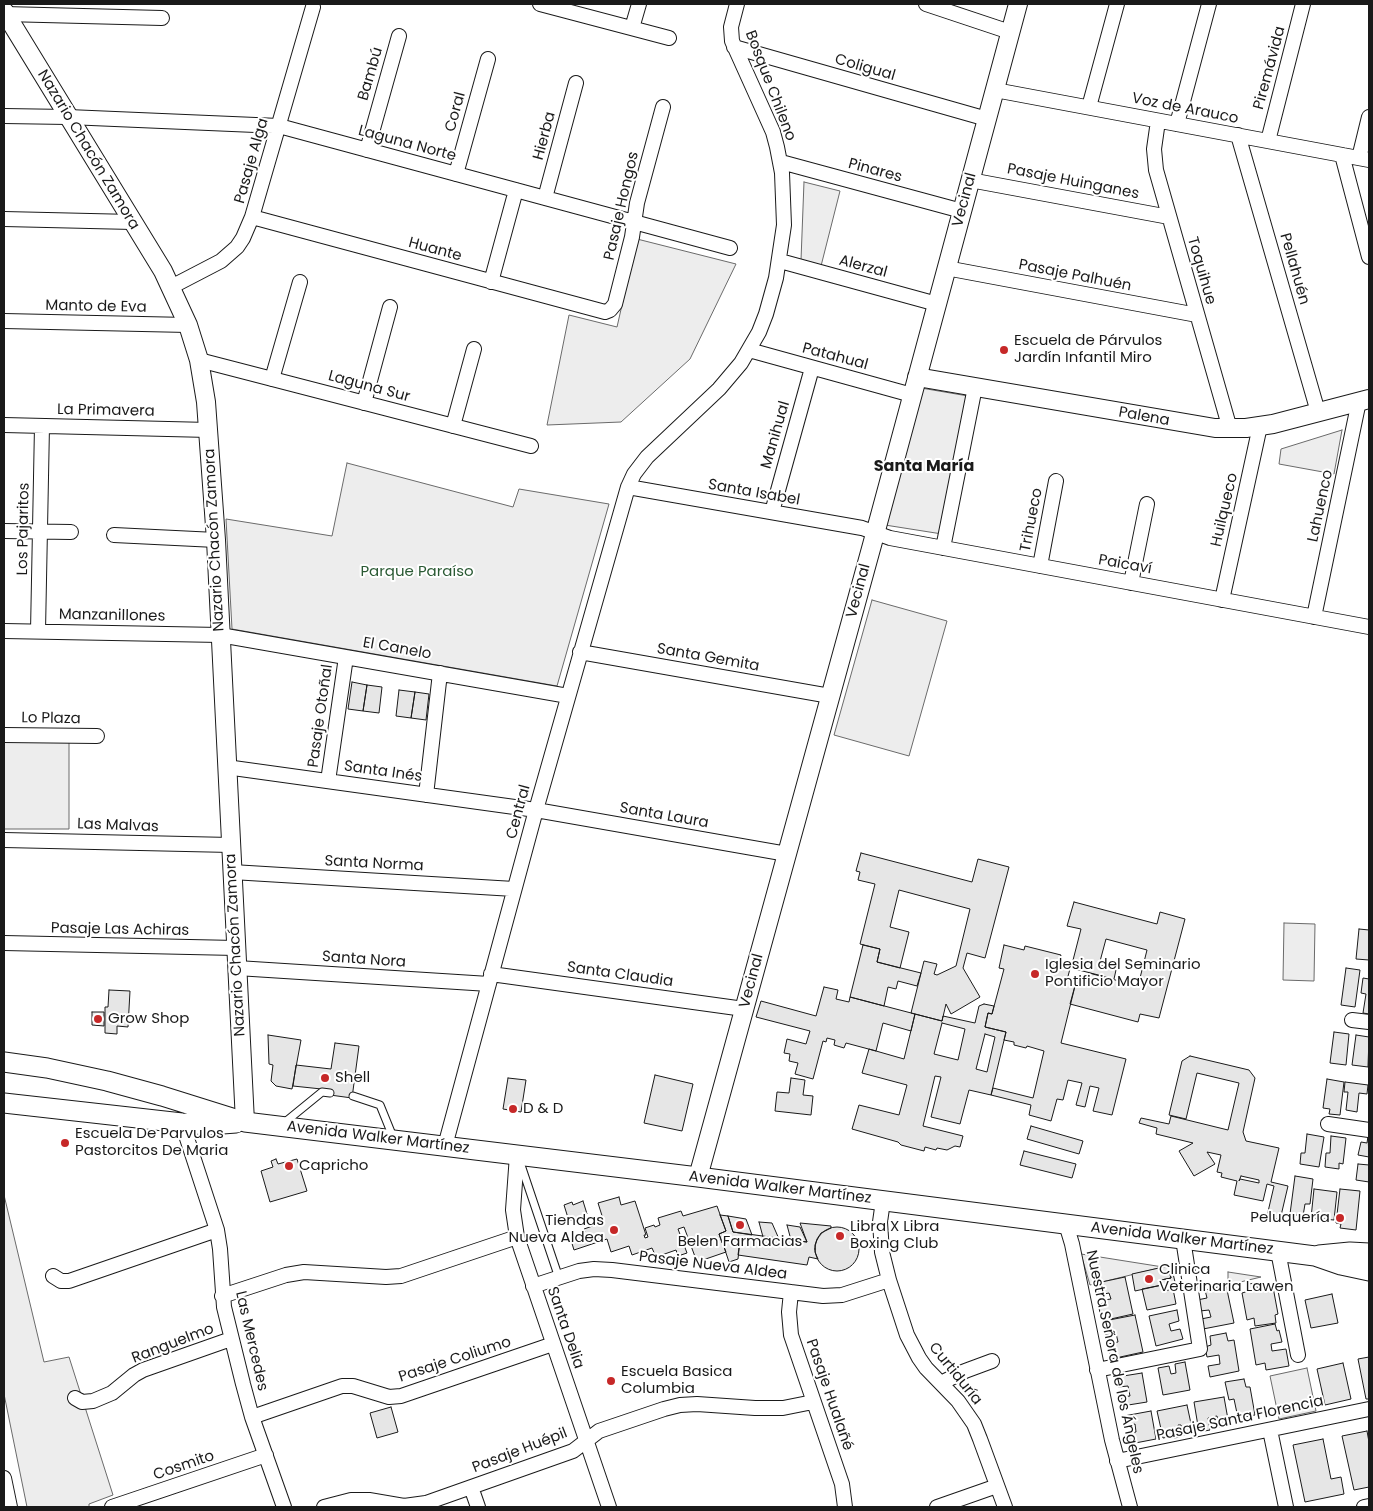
<!DOCTYPE html>
<meta charset="utf-8">
<style>
body{margin:0}
#map{position:relative;width:1373px;height:1511px;overflow:hidden;background:#fff;font-family:Poppins,sans-serif}
canvas{display:block}
.frame{position:absolute;inset:0;border:5px solid #1a1a1a;pointer-events:none}
</style>
<div id="map">
<canvas width="1373" height="1511"></canvas>
<div class="frame"></div>
</div>
<script>
const c = document.querySelector('canvas').getContext('2d');
c.lineJoin = 'round';
function paint(path, color) { c.fillStyle = color; c.fill(path, 'evenodd'); }
const poly = rows => new Path2D(rows.map(r => 'M' + r).join(''));
function strokePath(path, color, width, dash) { c.strokeStyle = color; c.lineWidth = width; c.lineCap = dash ? 'butt' : 'round'; c.setLineDash(dash || []); c.stroke(path); }
function label(font, color, halo, rows, align = 'center') {
  c.font = font + ' Poppins,sans-serif'; c.lineWidth = 4; c.setLineDash([]); c.textBaseline = 'middle'; c.strokeStyle = halo; c.fillStyle = color; for (const [text, x, y, turn = 0] of rows) {
    c.save(); c.translate(x, y); c.rotate((+turn || 0) * Math.PI / 180); c.textAlign = isNaN(turn) ? turn : align; if (halo) c.strokeText(text, 0, 0); c.fillText(text, 0, 0); c.restore();
  }
}
const green = poly([
 [804,182,840,191,821,266,801,260,804,182],
 [637,239,736,264,690,359,621,422,547,425,569,315,617,327,637,239],
 [921,388,968,396,942,534,885,525,921,388],
 [1342,430,1334,474,1279,464,1281,449,1342,430],
 [347,463,513,507,519,489,609,504,557,686,232,629,226,519,332,536,347,463],
 [872,600,947,621,909,756,834,735,872,600],
 [4,741,69,741,69,829,4,829,4,741],
 [1284,923,1315,924,1314,981,1283,980,1284,923],
 [4,1195,44,1362,69,1357,113,1495,89,1504,89,1507,27,1507,4,1394,4,1195],
 [1081,1254,1163,1267,1090,1285,1081,1254],
 [1228,1272,1261,1277,1228,1285,1228,1272],
 [1307,1368,1316,1411,1279,1419,1270,1376,1307,1368]
]);
const building = poly([
 [352,682,367,685,363,711,348,709,352,682],
 [367,685,382,687,379,713,363,711,367,685],
 [399,690,415,692,411,718,396,716,399,690],
 [415,692,429,694,426,720,411,718,415,692],
 [861,853,972,882,978,859,1009,867,985,958,967,953,963,968,980,997,951,1014,946,1004,942,1021,911,1013,924,961,937,964,934,974,937,975,956,966,970,909,899,890,890,927,909,932,900,968,877,962,880,949,860,944,875,884,858,880,860,872,856,871,861,853],
 [1074,902,1157,924,1160,912,1185,919,1159,1018,1140,1014,1138,1022,1070,1004,1076,982,1086,984,1089,973,1138,986,1147,950,1106,939,1099,965,1116,970,1114,979,1071,968,1081,929,1067,926,1074,902],
 [1359,929,1369,930,1369,960,1356,959,1359,929],
 [863,945,880,949,877,962,921,973,917,986,898,981,896,989,888,987,884,1006,850,997,863,945],
 [1004,945,1024,950,1025,946,1061,955,1059,962,1071,965,1067,980,1076,982,1061,1043,1126,1059,1112,1115,1093,1111,1099,1088,1090,1086,1085,1107,1076,1105,1082,1083,1068,1080,1063,1100,1057,1099,1051,1121,1029,1115,1031,1105,991,1095,993,1088,1033,1098,1044,1051,1027,1046,1026,1048,1014,1045,1014,1042,1004,1040,1006,1032,985,1027,988,1013,992,1014,1004,969,999,968,1004,945],
 [1346,968,1360,970,1355,1007,1341,1005,1346,968],
 [1369,975,1369,1014,1363,1013,1366,994,1361,993,1363,978,1369,979,1369,975],
 [824,987,838,990,836,999,849,1002,850,997,915,1014,911,1031,883,1023,876,1051,846,1043,844,1048,834,1045,835,1040,827,1038,826,1042,823,1041,813,1079,795,1074,798,1063,789,1061,790,1054,784,1053,787,1039,806,1044,810,1031,756,1017,761,1001,816,1016,824,987],
 [109,990,130,991,128,1027,117,1026,117,1034,105,1033,105,1007,108,1007,109,990],
 [984,1004,994,1006,992,1014,988,1013,985,1027,1006,1032,991,1095,969,1090,960,1124,931,1117,941,1077,935,1076,923,1126,963,1136,960,1147,955,1146,947,1150,937,1148,936,1150,925,1147,924,1151,901,1145,898,1142,852,1129,859,1105,899,1115,907,1085,862,1073,869,1049,904,1059,915,1014,942,1021,943,1016,975,1023,979,1006,984,1004],
 [942,1023,965,1029,958,1060,934,1054,942,1023],
 [985,1034,995,1037,987,1072,976,1069,985,1034],
 [92,1012,104,1012,104,1026,92,1025,92,1012],
 [1334,1032,1349,1034,1346,1065,1330,1063,1334,1032],
 [268,1035,301,1040,292,1089,276,1086,271,1081,273,1065,269,1064,268,1035],
 [1356,1035,1369,1037,1368,1067,1352,1065,1356,1035],
 [335,1043,359,1046,352,1098,330,1095,331,1090,293,1086,296,1065,331,1069,335,1043],
 [1190,1056,1249,1070,1255,1078,1243,1132,1246,1141,1279,1148,1271,1182,1288,1186,1280,1220,1267,1216,1274,1186,1267,1184,1263,1201,1234,1195,1237,1181,1221,1177,1222,1173,1217,1172,1221,1155,1207,1152,1215,1164,1194,1176,1179,1151,1193,1143,1156,1134,1157,1128,1139,1123,1141,1118,1169,1124,1171,1116,1228,1130,1239,1083,1197,1073,1186,1119,1169,1115,1182,1061,1190,1056],
 [1241,1176,1259,1180,1259,1183,1240,1179,1239,1181,1241,1176],
 [655,1075,693,1084,682,1131,644,1123,655,1075],
 [508,1078,526,1080,521,1112,503,1109,508,1078],
 [791,1078,805,1080,803,1095,813,1096,811,1115,775,1111,777,1092,789,1093,791,1078],
 [1327,1079,1344,1082,1340,1115,1329,1114,1330,1109,1323,1108,1327,1079],
 [1345,1082,1368,1085,1367,1094,1359,1093,1357,1112,1346,1110,1348,1092,1344,1092,1345,1082],
 [1031,1126,1083,1141,1079,1154,1027,1139,1031,1126],
 [1307,1134,1324,1137,1319,1167,1300,1164,1301,1153,1305,1153,1307,1134],
 [1331,1136,1346,1138,1343,1164,1339,1163,1339,1169,1325,1167,1326,1153,1330,1153,1331,1136],
 [1368,1136,1369,1157,1358,1155,1361,1142,1367,1143,1368,1136],
 [1024,1151,1076,1164,1072,1178,1020,1165,1024,1151],
 [276,1159,278,1164,297,1159,307,1191,270,1202,261,1171,273,1167,271,1161,276,1159],
 [1358,1164,1369,1165,1369,1182,1356,1180,1358,1164],
 [1295,1176,1313,1179,1310,1204,1305,1204,1303,1216,1290,1214,1295,1176],
 [1314,1189,1337,1192,1334,1220,1311,1218,1314,1189],
 [1340,1189,1360,1191,1356,1230,1340,1228,1341,1224,1336,1223,1340,1189],
 [619,1197,621,1205,635,1201,646,1235,644,1235,645,1238,648,1237,645,1228,654,1225,655,1227,660,1225,658,1218,681,1211,683,1216,717,1206,726,1231,719,1234,726,1252,697,1262,684,1227,678,1229,687,1253,678,1256,676,1250,656,1257,652,1248,632,1255,629,1246,611,1252,607,1239,574,1250,570,1237,585,1232,584,1229,604,1222,598,1203,619,1197],
 [583,1201,587,1214,569,1221,564,1205,572,1202,573,1205,583,1201],
 [720,1215,728,1216,733,1232,807,1242,800,1223,831,1226,831,1228,821,1233,817,1239,815,1245,815,1252,818,1259,809,1257,807,1265,738,1255,740,1240,732,1239,722,1243,719,1234,726,1231,720,1215],
 [728,1216,746,1219,752,1235,733,1232,728,1216],
 [759,1222,772,1223,779,1239,763,1237,759,1222],
 [787,1225,800,1227,807,1242,791,1240,787,1225],
 '815 1249a22 22 0 1 1 44 0a22 22 0 1 1-44 0Z',
 [732,1239,740,1240,738,1259,729,1262,723,1244,731,1241,732,1239],
 [1171,1265,1175,1282,1162,1285,1161,1280,1171,1278,1168,1266,1171,1265],
 [1168,1266,1171,1278,1161,1280,1162,1285,1135,1291,1132,1274,1168,1266],
 [1125,1277,1133,1314,1102,1321,1098,1304,1105,1303,1104,1300,1111,1299,1109,1293,1099,1295,1097,1283,1125,1277],
 [1256,1283,1258,1290,1273,1287,1278,1314,1275,1315,1276,1323,1255,1326,1254,1318,1247,1320,1242,1293,1249,1291,1248,1284,1256,1283],
 [1162,1285,1164,1291,1173,1289,1176,1304,1147,1310,1142,1289,1162,1285],
 [1226,1285,1234,1323,1203,1329,1201,1319,1211,1317,1209,1310,1200,1311,1197,1300,1207,1298,1205,1290,1226,1285],
 [1332,1294,1338,1323,1311,1328,1305,1300,1332,1294],
 [1177,1310,1179,1321,1169,1324,1171,1331,1180,1329,1183,1339,1156,1346,1149,1316,1177,1310],
 [1135,1315,1143,1352,1111,1359,1108,1344,1118,1342,1116,1333,1106,1335,1104,1321,1135,1315],
 [1275,1324,1277,1331,1279,1330,1282,1342,1271,1344,1272,1351,1286,1349,1289,1366,1266,1370,1265,1363,1256,1365,1250,1329,1275,1324],
 [1226,1333,1228,1341,1234,1340,1239,1371,1210,1377,1208,1366,1220,1364,1219,1355,1207,1357,1205,1347,1211,1345,1210,1336,1226,1333],
 [1369,1357,1369,1399,1366,1399,1358,1359,1369,1357],
 [1185,1362,1190,1390,1163,1395,1158,1368,1169,1366,1171,1374,1176,1373,1175,1364,1185,1362],
 [1343,1363,1351,1399,1325,1405,1317,1369,1343,1363],
 [1142,1373,1147,1402,1122,1406,1121,1397,1130,1396,1128,1386,1118,1387,1117,1377,1142,1373],
 [1244,1379,1246,1387,1250,1387,1255,1415,1238,1418,1234,1399,1229,1400,1225,1382,1244,1379],
 [1224,1397,1229,1425,1219,1427,1217,1416,1208,1418,1210,1430,1199,1432,1194,1402,1224,1397],
 [1187,1405,1193,1433,1183,1435,1181,1425,1178,1425,1180,1437,1174,1438,1174,1436,1163,1438,1157,1411,1187,1405],
 [391,1407,398,1432,377,1438,370,1413,391,1407],
 [1151,1411,1156,1439,1130,1444,1128,1433,1136,1432,1135,1424,1126,1426,1124,1416,1151,1411],
 [1367,1431,1369,1442,1369,1487,1354,1490,1342,1436,1367,1431],
 [1323,1439,1331,1479,1341,1477,1344,1494,1305,1502,1293,1445,1323,1439]
]);
const service = poly([
 [353,1096,380,1105,393,1137],
 [284,1123,322,1092,330,1093],
 [520,1162,559,1278]
]);
const minor = poly([
 [540,4,669,38],
 [926,4,1010,32],
 [4,14,162,18],
 [632,28,639,4],
 [734,47,987,119],
 [995,90,1369,160],
 [1089,107,1117,4],
 [4,116,68,117,279,126,730,248],
 [1158,121,1154,149,1156,170,1230,429],
 [1177,124,1209,4],
 [1238,135,1318,412],
 [1268,141,1303,4],
 [367,150,399,36],
 [1342,155,1369,257],
 [1359,158,1369,117],
 [781,162,962,211],
 [456,174,488,59],
 [970,180,1169,217],
 [545,198,576,83],
 [252,217,605,312,610,310,615,304,632,237,637,203,663,107],
 [4,219,133,222],
 [780,261,937,304],
 [946,268,1197,315],
 [491,282,516,190],
 [171,287,221,261,237,247,243,238,252,217,313,7],
 [4,321,188,325],
 [749,350,912,395],
 [199,360,531,446],
 [272,379,300,282],
 [364,403,390,307],
 [4,425,209,430],
 [453,426,474,349],
 [628,487,862,528,890,538,1369,627],
 [772,512,812,368],
 [4,531,71,532],
 [114,535,216,540],
 [943,548,975,387],
 [1040,566,1056,481],
 [1131,583,1147,504],
 [1222,600,1260,426],
 [1314,617,1359,401],
 [4,631,220,635,568,696],
 [38,631,42,426],
 [580,652,830,696],
 [4,735,97,736],
 [226,767,536,810,787,854],
 [328,781,346,657],
 [426,795,440,673],
 [4,840,231,845],
 [232,872,514,889],
 [4,943,236,948],
 [237,968,489,984],
 [491,974,744,1009],
 [1352,1020,1369,1022],
 [182,1123,217,1230,220,1249,224,1307,243,1384,252,1417,284,1507],
 [1328,1124,1369,1130],
 [445,1146,536,810,628,487,634,474,647,457,719,389,741,363,759,332,766,314,776,278,784,225,782,173,777,147,773,132,732,41,731,27,737,4],
 [517,1155,513,1210,517,1237,609,1507],
 [883,1201,880,1222,882,1252,889,1280,907,1335,919,1358,926,1368,958,1401,974,1424,980,1439,1005,1507],
 [1066,1224,1072,1244,1112,1440,1130,1507],
 [1278,1251,1298,1355],
 [53,1276,61,1281,69,1281,217,1230],
 [533,1286,579,1271,594,1269,612,1270,823,1296,842,1295,889,1280],
 [791,1292,789,1312,791,1335,842,1484,845,1507],
 [222,1296,286,1275,304,1272,386,1277,401,1276,517,1237],
 [1097,1370,1200,1349,1183,1239],
 [941,1383,965,1371,992,1361],
 [75,1398,82,1402,93,1401,112,1393,134,1375,143,1370,231,1339],
 [252,1417,342,1386,353,1386,389,1397,401,1396,553,1344],
 [1270,1430,1286,1507],
 [1117,1461,1369,1409],
 [4,1478,10,1507],
 [471,1487,478,1507],
 [112,1507,266,1455],
 [324,1507,351,1500,369,1500,404,1506,426,1503,573,1451,599,1431,664,1409,680,1405,697,1404,755,1408,783,1408,813,1402],
 [937,1507,997,1486],
 [1364,1507,1369,1506]
]);
const tertiary = poly([
 [4,11,163,271,188,325,199,360,206,402,216,540,245,1122],
 [917,377,1215,428,1246,428,1273,424,1369,399],
 [698,1177,872,545,1018,4]
]);
const secondary = poly([
 [4,1062,47,1068,107,1081,162,1096,245,1122,698,1177,1315,1256,1341,1265,1369,1271],
 [4,1103,182,1123,209,1125,236,1123],
 [1319,1255,1350,1252,1369,1253]
]);
const markers = [
 [1004,350,5,"#c62828"],
 [1035,974,5,"#c62828"],
 [98,1019,5,"#c62828"],
 [325,1078,5,"#c62828"],
 [513,1109,5,"#c62828"],
 [65,1143,5,"#c62828"],
 [289,1166,5,"#c62828"],
 [1340,1218,5,"#c62828"],
 [740,1225,5,"#c62828"],
 [614,1230,5,"#c62828"],
 [840,1236,5,"#c62828"],
 [1149,1279,5,"#c62828"],
 [611,1381,5,"#c62828"]
];
const streetNames = [
 ["Coligual",865,68,16],
 ["Piremávida",1270,68,-75],
 ["Bambú",371,74,-74],
 ["Bosque Chileno",770,86,69],
 ["Voz de Arauco",1185,109,11],
 ["Coral",456,112,-75],
 ["Hierba",545,136,-75],
 ["Laguna Norte",407,144,15],
 ["Nazario Chacón Zamora",88,150,59],
 ["Pasaje Alga",252,161,-74],
 ["Pinares",875,171,15],
 ["Pasaje Huinganes",1073,182,11],
 ["Vecinal",965,200,-75],
 ["Pasaje Hongos",622,206,-77],
 ["Huante",435,250,15],
 ["Alerzal",863,267,15],
 ["Pellahuén",1294,269,74],
 ["Toquihue",1201,271,74],
 ["Pasaje Palhuén",1075,276,11],
 ["Manto de Eva",96,307,1],
 ["Patahual",835,357,15],
 ["Laguna Sur",369,387,15],
 ["La Primavera",106,411,1],
 ["Palena",1144,417,10],
 ["Manihual",776,435,-74],
 ["Santa Isabel",754,493,10],
 ["Lahuenco",1321,506,-78],
 ["Huilqueco",1225,510,-77],
 ["Trihueco",1032,520,-79],
 ["Los Pajaritos",24,529,-89],
 ["Nazario Chacón Zamora",215,540,-93],
 ["Paicaví",1125,565,10],
 ["Vecinal",859,591,-75],
 ["Manzanillones",112,616,1],
 ["El Canelo",397,649,10],
 ["Santa Gemita",708,658,10],
 ["Pasaje Otoñal",321,716,-82],
 ["Lo Plaza",51,719,1],
 ["Santa Inés",383,772,8],
 ["Central",519,812,-75],
 ["Santa Laura",664,816,10],
 ["Las Malvas",118,826,2],
 ["Santa Norma",374,864,3],
 ["Pasaje Las Achiras",120,930,1],
 ["Nazario Chacón Zamora",236,945,-93],
 ["Santa Nora",364,960,4],
 ["Santa Claudia",620,975,8],
 ["Vecinal",752,981,-75],
 ["Avenida Walker Martínez",378,1138,7],
 ["Avenida Walker Martínez",780,1188,7],
 ["Avenida Walker Martínez",1182,1239,7],
 ["Pasaje Nueva Aldea",713,1266,7],
 ["Santa Delia",565,1328,71],
 ["Las Mercedes",251,1341,77],
 ["Ranguelmo",173,1344,-21],
 ["Pasaje Coliumo",455,1360,-18],
 ["Nuestra Señora de los Ángeles",1114,1362,78],
 ["Curtiduría",955,1374,51],
 ["Pasaje Hualañé",829,1395,71],
 ["Pasaje Santa Florencia",1240,1419,-12],
 ["Pasaje Huépil",520,1451,-21],
 ["Cosmito",184,1466,-19]
];
const poiNames = [
 ["Escuela de Párvulos",1014,341],
 ["Jardín Infantil Miro",1014,358],
 ["Iglesia del Seminario",1045,965],
 ["Pontificio Mayor",1045,982],
 ["Grow Shop",108,1019],
 ["Shell",335,1078],
 ["D & D",523,1109],
 ["Escuela De Parvulos",75,1134],
 ["Pastorcitos De Maria",75,1151],
 ["Capricho",299,1166],
 ["Peluquería",1330,1218,"right"],
 ["Tiendas",604,1221,"right"],
 ["Nueva Aldea",604,1238,"right"],
 ["Libra X Libra",850,1227],
 ["Boxing Club",850,1244],
 ["Belen Farmacias",740,1242,"center"],
 ["Clinica",1159,1270],
 ["Veterinaria Lawen",1159,1287],
 ["Escuela Basica",621,1372],
 ["Columbia",621,1389]
];
const parkNames = [
 ["Parque Paraíso",417,572]
];
const neighbourhoodNames = [
 ["Santa María",924,467]
];
paint(green, '#ededed');
strokePath(green, '#6a6a6a', 1);
paint(building, '#e6e6e6');
strokePath(building, '#1a1a1a', 1);
strokePath(service, '#1a1a1a', 9);
strokePath(minor, '#1a1a1a', 16);
strokePath(tertiary, '#1a1a1a', 20);
strokePath(secondary, '#1a1a1a', 21);
strokePath(service, '#fff', 7);
strokePath(minor, '#fff', 14);
strokePath(tertiary, '#fff', 18);
strokePath(secondary, '#fff', 19);
for (const [x, y, r, color] of markers) { const dot = new Path2D(); dot.arc(x, y, r, 0, 2 * Math.PI); c.fillStyle = color; c.fill(dot); strokePath(dot, '#fff', 2); }
label('15px', '#1a1a1a', '#fff', streetNames);
label('15px', '#1a1a1a', '#fff', poiNames, 'left');
label('15px', '#2b5a34', '#fff', parkNames);
label('bold 16px', '#1a1a1a', '#fff', neighbourhoodNames);
</script>
